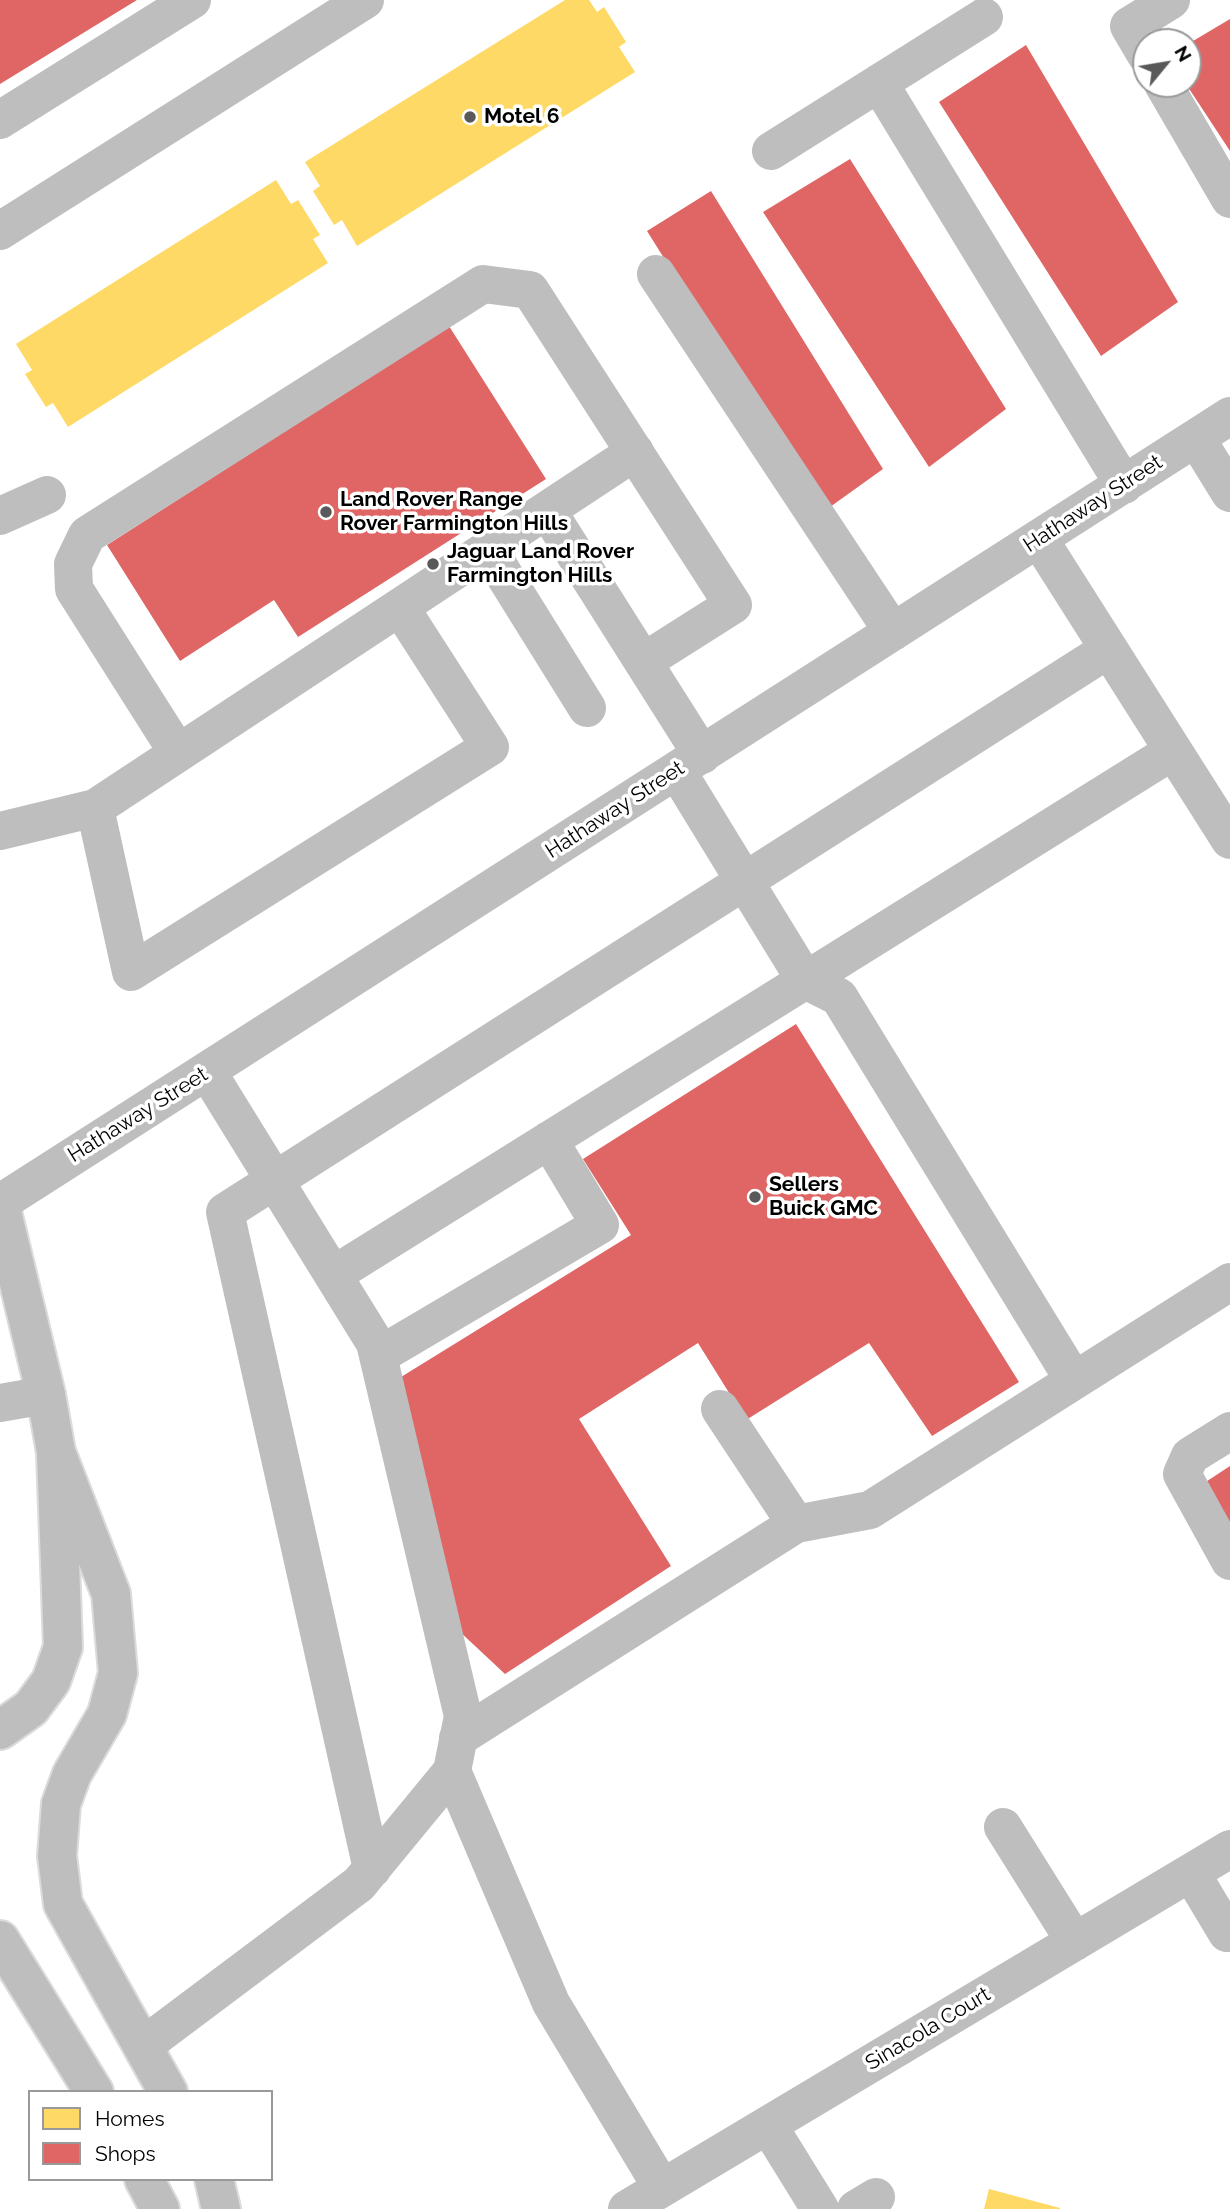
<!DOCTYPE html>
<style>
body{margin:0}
#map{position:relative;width:1230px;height:2209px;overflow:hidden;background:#fff;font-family:Raleway,sans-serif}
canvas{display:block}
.legend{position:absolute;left:28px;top:2090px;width:245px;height:91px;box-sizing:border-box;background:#fff;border:2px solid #999;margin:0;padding:9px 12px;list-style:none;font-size:21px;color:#000}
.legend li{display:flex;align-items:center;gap:14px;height:35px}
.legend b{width:35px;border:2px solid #999}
.north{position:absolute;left:1132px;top:28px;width:70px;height:70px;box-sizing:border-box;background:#fff;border:2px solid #999;border-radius:50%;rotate:60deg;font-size:19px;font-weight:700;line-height:28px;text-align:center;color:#000}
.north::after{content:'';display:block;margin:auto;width:24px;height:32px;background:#595959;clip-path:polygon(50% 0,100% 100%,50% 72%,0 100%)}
</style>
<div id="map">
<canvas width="1230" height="2209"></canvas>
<ul class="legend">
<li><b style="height:19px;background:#ffd966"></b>Homes</li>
<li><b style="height:19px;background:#e06666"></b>Shops</li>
</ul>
<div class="north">N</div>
</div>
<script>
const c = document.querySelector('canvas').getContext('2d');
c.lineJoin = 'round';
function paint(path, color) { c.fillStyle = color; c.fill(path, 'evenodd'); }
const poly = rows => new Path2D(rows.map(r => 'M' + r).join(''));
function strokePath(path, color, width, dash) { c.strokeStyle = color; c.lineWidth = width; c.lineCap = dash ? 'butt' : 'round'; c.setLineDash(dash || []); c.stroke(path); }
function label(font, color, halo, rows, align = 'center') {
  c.font = font + ' Raleway,sans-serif'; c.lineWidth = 7; c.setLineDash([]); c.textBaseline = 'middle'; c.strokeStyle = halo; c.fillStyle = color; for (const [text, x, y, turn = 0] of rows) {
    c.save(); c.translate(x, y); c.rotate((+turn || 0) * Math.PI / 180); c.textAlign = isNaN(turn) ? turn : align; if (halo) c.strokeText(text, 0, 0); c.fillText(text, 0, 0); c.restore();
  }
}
const homes = poly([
 [565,0,589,0,597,12,604,7,626,42,619,47,635,72,357,246,342,220,334,225,313,191,320,186,305,162],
 [276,180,291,204,298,200,320,235,313,239,328,263,68,427,53,403,46,407,25,374,32,370,16,344],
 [989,2189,1060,2208,1060,2209,984,2209]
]);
const shops = poly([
 [0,0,137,0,0,84],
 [1230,19,1230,151,1186,84,1188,44],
 [1026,45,1178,302,1101,356,939,102],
 [850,159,1006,409,929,467,763,212],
 [711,191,883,469,823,512,647,231],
 [449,326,546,479,298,637,274,600,180,661,107,545],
 [796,1024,1019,1382,932,1436,869,1343,746,1420,698,1343,579,1419,671,1566,505,1674,459,1631,401,1377,631,1235,583,1159],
 [1230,1466,1230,1545,1198,1487]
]);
const minor = poly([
 [1146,55,1129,26,1171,0],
 [879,83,1124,485],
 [1163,84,1230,199],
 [0,120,192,0],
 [771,151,984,17],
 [0,231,365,0],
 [656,274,893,632],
 [1196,438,1230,493],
 [547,510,702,755],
 [0,516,47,495],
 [1039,539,1230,840],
 [488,549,587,708],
 [178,753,74,589,73,564,87,535,483,284,530,290,733,605,643,662],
 [677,771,805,980,839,997,1073,1379],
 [95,808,131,972,490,747,400,607],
 [0,831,95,808,635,452],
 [0,1203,1230,416],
 [333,1275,1173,751],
 [378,1356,600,1225,549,1140],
 [0,1403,46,1395],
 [720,1409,796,1524],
 [1230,1431,1190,1456,1182,1474,1230,1561],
 [458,1738,796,1524,870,1510,1230,1282],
 [452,1771,551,2003,662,2188],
 [1003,1827,1075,1942],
 [372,1869,225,1212,1109,649],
 [1191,1873,1227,1933],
 [143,2046,359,1884,452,1771,463,1716,375,1343,207,1071],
 [768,2125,820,2209],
 [627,2209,1230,1849],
 [856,2209,876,2197]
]);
const major = poly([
 [0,1204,46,1395,56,1452,63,1647,51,1681,31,1708,0,1730],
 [56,1452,111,1594,118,1673,107,1714,72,1774,61,1804,57,1856,63,1904,168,2092],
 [0,1940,94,2092],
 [144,2179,160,2209],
 [214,2179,221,2209]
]);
const markers = [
 [470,117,7,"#595959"],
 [326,512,7,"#595959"],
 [433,564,7,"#595959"],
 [755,1197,7,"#595959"]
];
const poiNames = [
 ["Motel 6",484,117],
 ["Land Rover Range",340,500],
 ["Rover Farmington Hills",340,524],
 ["Jaguar Land Rover",447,552],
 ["Farmington Hills",447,576],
 ["Sellers",769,1185],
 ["Buick GMC",769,1209]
];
const streetNames = [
 ["Hathaway Street",1093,504,-33],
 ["Hathaway Street",615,810,-33],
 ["Hathaway Street",138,1115,-32],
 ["Sinacola Court",928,2029,-31]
];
paint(homes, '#ffd966');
paint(shops, '#e06666');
strokePath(major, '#dbdbdb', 42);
strokePath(minor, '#bebebe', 38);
strokePath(major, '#bebebe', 38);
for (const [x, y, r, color] of markers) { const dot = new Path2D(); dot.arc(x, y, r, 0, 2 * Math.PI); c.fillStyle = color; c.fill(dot); strokePath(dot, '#fff', 2.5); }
label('bold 21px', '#000', '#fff', poiNames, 'left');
label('21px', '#000', '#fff', streetNames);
</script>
